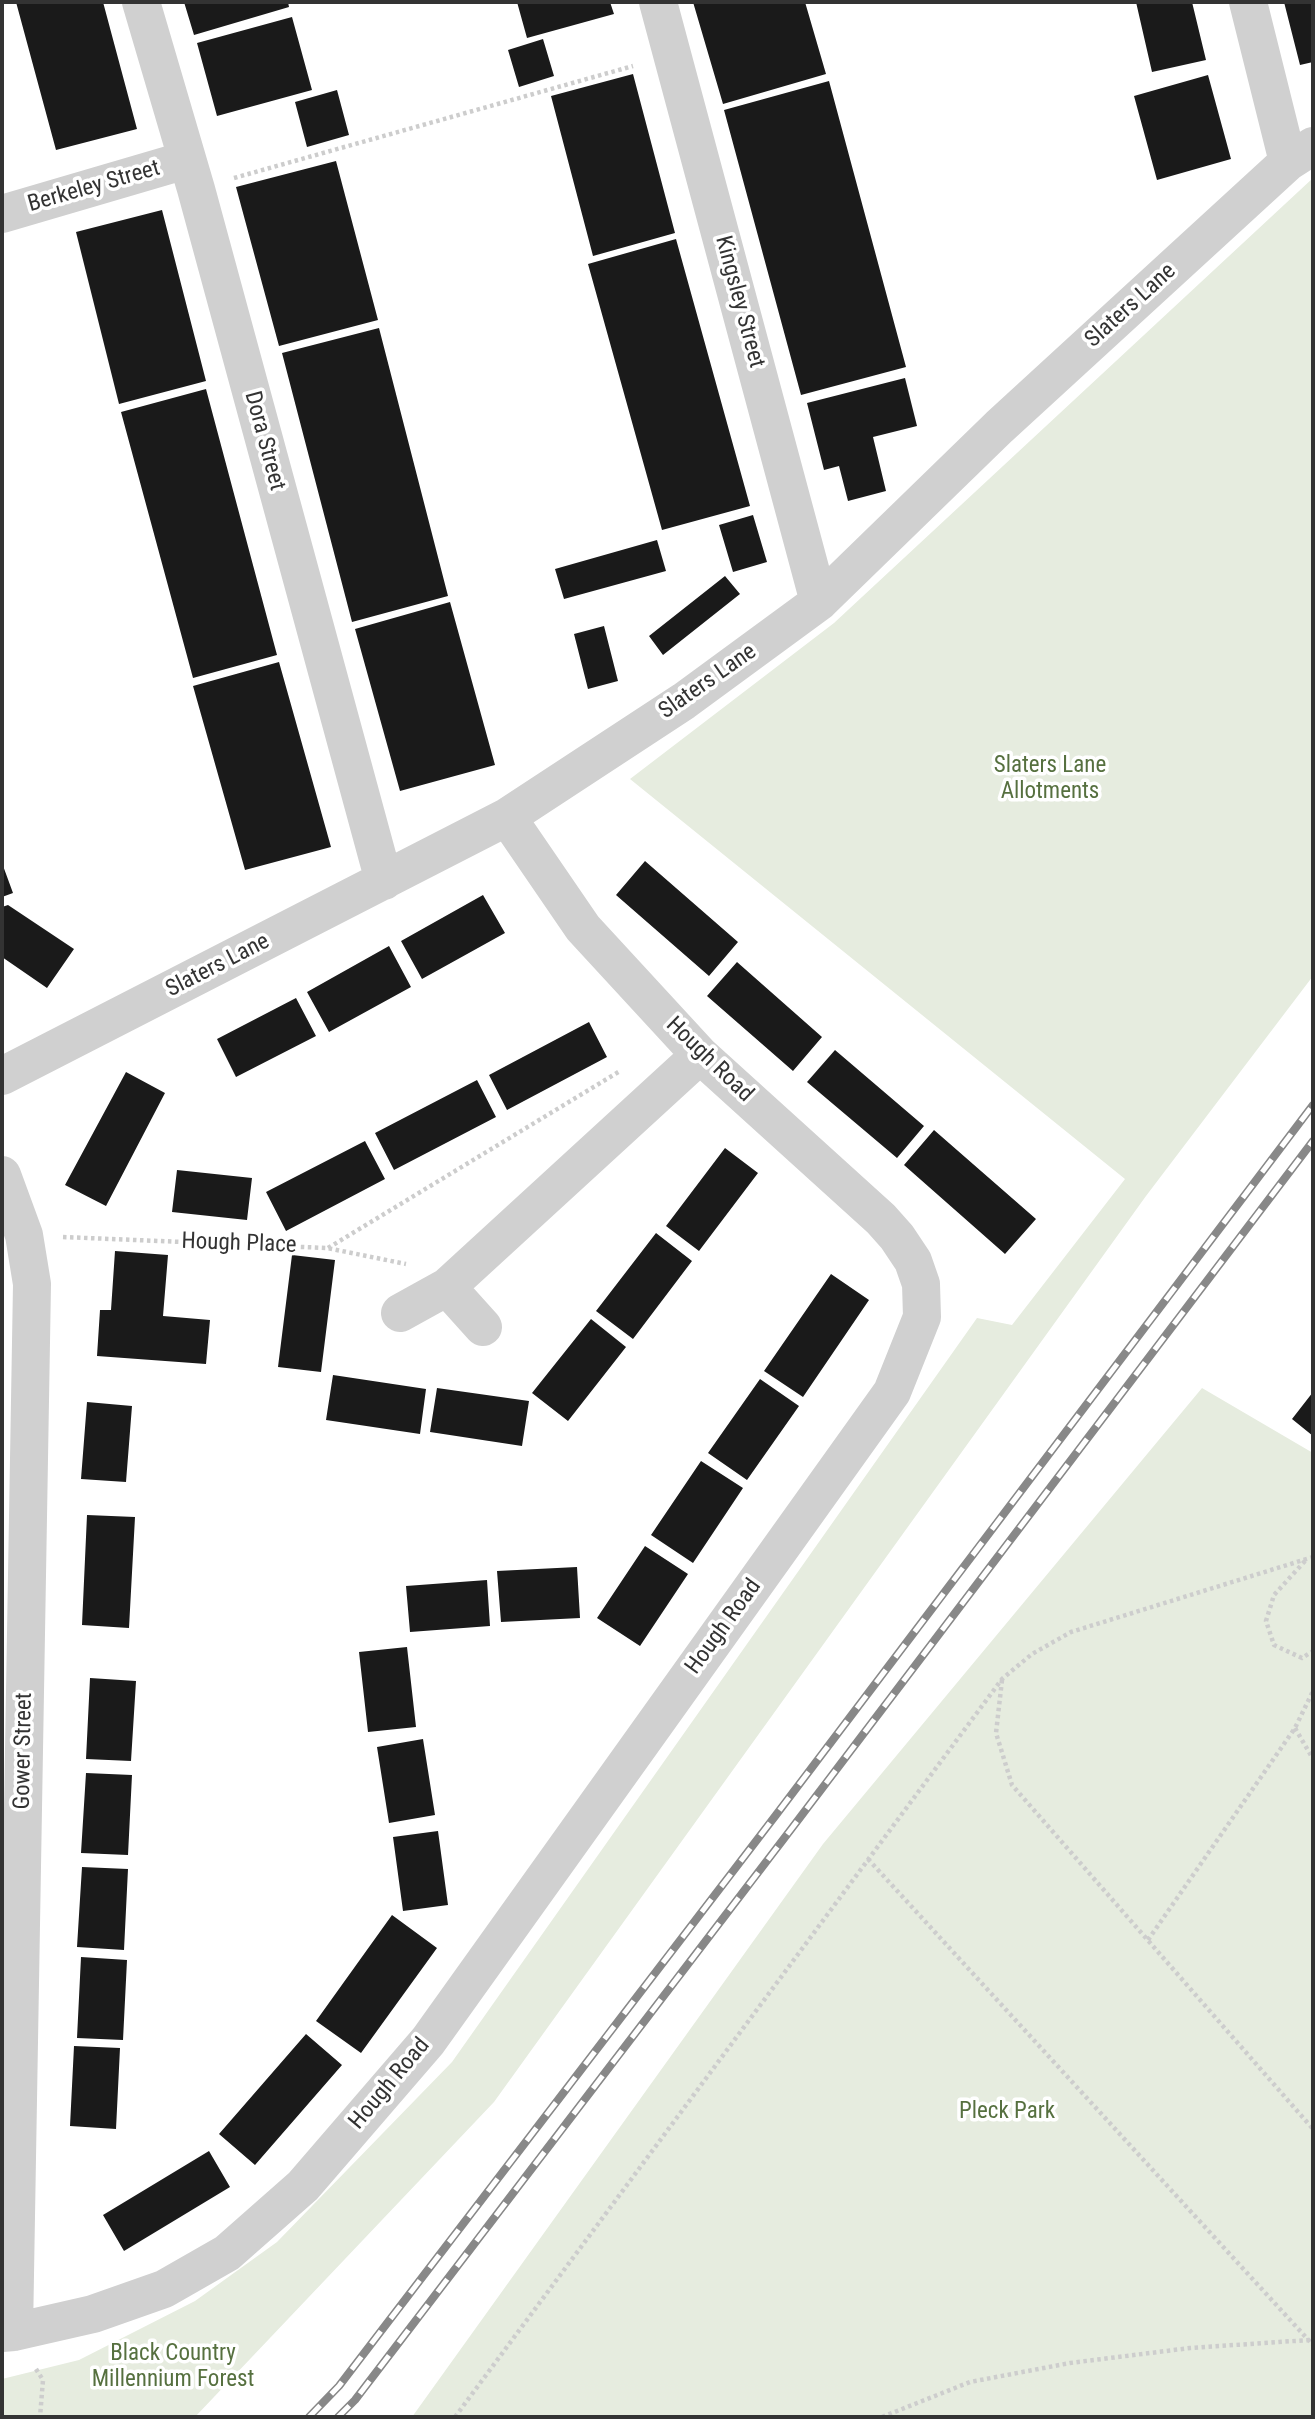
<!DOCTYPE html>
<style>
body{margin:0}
#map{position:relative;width:1315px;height:2419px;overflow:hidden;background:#fff;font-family:"Roboto Condensed",sans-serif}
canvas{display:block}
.frame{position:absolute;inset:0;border:4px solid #333;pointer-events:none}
</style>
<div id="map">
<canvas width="1315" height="2419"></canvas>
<div class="frame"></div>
</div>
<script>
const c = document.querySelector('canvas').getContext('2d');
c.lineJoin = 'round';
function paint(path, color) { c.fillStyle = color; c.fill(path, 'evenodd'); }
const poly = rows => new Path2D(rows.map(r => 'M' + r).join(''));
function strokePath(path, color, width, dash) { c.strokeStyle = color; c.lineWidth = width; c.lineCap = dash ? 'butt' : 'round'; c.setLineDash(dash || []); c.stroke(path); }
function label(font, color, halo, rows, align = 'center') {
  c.font = font + ' "Roboto Condensed",sans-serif'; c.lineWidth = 7; c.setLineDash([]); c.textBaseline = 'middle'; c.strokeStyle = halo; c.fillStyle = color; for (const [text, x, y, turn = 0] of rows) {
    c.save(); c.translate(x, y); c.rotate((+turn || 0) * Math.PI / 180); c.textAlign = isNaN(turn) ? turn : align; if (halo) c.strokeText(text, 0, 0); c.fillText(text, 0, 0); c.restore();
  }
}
const green = poly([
 [1313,178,1313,976,1146,1196,494,2102,195,2417,2,2417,2,2379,79,2360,195,2301,277,2242,452,2062,977,1318,1012,1325,1125,1179,630,779,834,623],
 [1202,1388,1313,1453,1313,2417,412,2417,823,1844]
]);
const building = poly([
 [16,2,103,2,137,129,56,150],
 [184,2,288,2,289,7,194,35],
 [517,2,610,2,614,14,527,38],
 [693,2,805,2,826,74,723,104],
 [1136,2,1192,2,1206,60,1152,72],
 [1284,2,1313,2,1313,62,1300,65],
 [292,17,312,90,217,116,197,43],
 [543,39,554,76,519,87,508,50],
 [633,74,675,233,593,256,551,96],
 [1208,75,1231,159,1157,180,1134,96],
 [829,81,906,367,801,395,724,110],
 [337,90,349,135,307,147,295,102],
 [336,161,378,320,279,346,236,187],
 [162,210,206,381,119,404,76,232],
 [676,239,750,506,662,530,588,264],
 [379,328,448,596,352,622,282,353],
 [905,378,917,426,873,437,886,491,848,501,839,466,824,470,807,403],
 [206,389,277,655,193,678,121,412],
 [753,515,767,562,733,572,719,525],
 [657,540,666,571,564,599,555,569],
 [725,576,740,594,663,655,649,636],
 [450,602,495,765,400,791,355,629],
 [604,626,618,681,588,689,574,634],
 [279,662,331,847,245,870,193,686],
 [645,861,738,942,709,976,616,895],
 [2,863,13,893,2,897],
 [483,895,505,933,422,979,401,941],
 [8,905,74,949,47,988,2,957,2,907],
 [389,946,411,987,329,1032,307,992],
 [737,962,822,1037,793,1071,707,996],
 [296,998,316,1036,236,1077,217,1039],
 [589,1022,607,1057,507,1110,489,1075],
 [835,1050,924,1126,897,1158,807,1082],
 [126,1072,165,1093,106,1206,65,1185],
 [477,1080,496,1117,394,1170,375,1133],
 [934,1130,1036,1219,1005,1254,904,1165],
 [365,1141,385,1179,286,1231,266,1192],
 [725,1148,758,1173,699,1251,666,1226],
 [177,1170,252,1178,247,1220,172,1212],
 [656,1233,692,1261,633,1339,596,1311],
 [115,1251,168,1255,163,1316,210,1320,206,1364,97,1356,100,1310,111,1310],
 [292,1255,335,1260,321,1372,278,1367],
 [831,1274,869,1300,803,1397,764,1371],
 [591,1319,626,1347,568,1421,532,1393],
 [333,1375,426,1389,420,1434,326,1420],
 [760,1379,799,1406,747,1480,708,1453],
 [437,1388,529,1401,522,1446,430,1432],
 [1313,1392,1313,1436,1292,1419],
 [87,1402,132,1406,126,1482,81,1479],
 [701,1461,743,1488,693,1563,651,1535],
 [87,1515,135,1517,129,1628,82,1625],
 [645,1546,688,1574,640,1646,597,1618],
 [577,1567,580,1618,501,1622,497,1571],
 [487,1580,490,1626,410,1632,406,1586],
 [407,1647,416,1727,368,1732,359,1652],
 [90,1678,136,1681,131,1761,86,1759],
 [423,1739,435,1815,389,1823,377,1747],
 [86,1773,132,1775,128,1855,81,1853],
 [438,1831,448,1905,403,1911,393,1837],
 [82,1867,128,1869,124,1950,77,1947],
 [392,1915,437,1948,361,2053,316,2021],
 [81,1957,127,1960,123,2040,77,2038],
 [306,2034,342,2065,255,2165,219,2134],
 [74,2046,120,2048,116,2129,70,2126],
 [209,2151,230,2187,124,2251,103,2215]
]);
const path = poly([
 [234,178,633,66],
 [63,1237,327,1248,406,1264],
 [328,1248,620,1071],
 [1305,1561,1274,1595,1266,1621,1274,1645,1302,1658,1313,1651],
 [1002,1680,996,1733,1012,1785,1313,2129],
 [1295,1728,1313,1759],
 [868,1859,1313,2345],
 [1148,1940,1295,1728,1313,1691],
 [36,2369,43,2380,40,2417],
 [455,2417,1002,1679,1032,1654,1071,1632,1313,1557],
 [882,2417,970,2382,1070,2363,1190,2348,1309,2340,1313,2338]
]);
const minor = poly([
 [141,2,196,189,384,881],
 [658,2,819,602],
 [1248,2,1288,162],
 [2,214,186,160],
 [2,1076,507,817,684,701,819,602,999,427,1288,162,1313,146],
 [2,1175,24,1235,32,1284,14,2332],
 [447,1287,483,1327],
 [400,1313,447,1287,700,1055],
 [2,2333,14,2332,93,2314,164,2289,227,2253,303,2186,428,2041,892,1392,922,1317,921,1284,913,1261,897,1237,881,1219,700,1055,583,928,507,817]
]);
const rail = poly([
 [309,2417,339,2386,776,1815,1313,1105],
 [338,2417,355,2400,792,1828,1313,1141]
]);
const streetNames = [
 ["Berkeley Street",94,187,-16],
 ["Kingsley Street",739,302,75],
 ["Slaters Lane",1131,306,-42],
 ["Dora Street",264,441,75],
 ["Slaters Lane",708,682,-35],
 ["Slaters Lane",218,966,-27],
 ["Hough Road",709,1060,44],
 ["Hough Place",239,1244,2],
 ["Hough Road",724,1627,-54],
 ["Gower Street",24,1751,-89],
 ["Hough Road",390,2084,-50]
];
const parkNames = [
 ["Slaters Lane",1050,766],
 ["Allotments",1050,792],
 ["Pleck Park",1007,2112],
 ["Black Country",173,2354],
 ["Millennium Forest",173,2380]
];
paint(green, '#e6ecdf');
paint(building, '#1a1a1a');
strokePath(path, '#cdcdcd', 4.5, [3.5, 3.5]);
strokePath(minor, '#d0d0d0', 38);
strokePath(rail, '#888', 8);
strokePath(rail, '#fff', 5, [16]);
label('23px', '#333', '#fff', streetNames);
label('23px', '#56703f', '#fff', parkNames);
</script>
